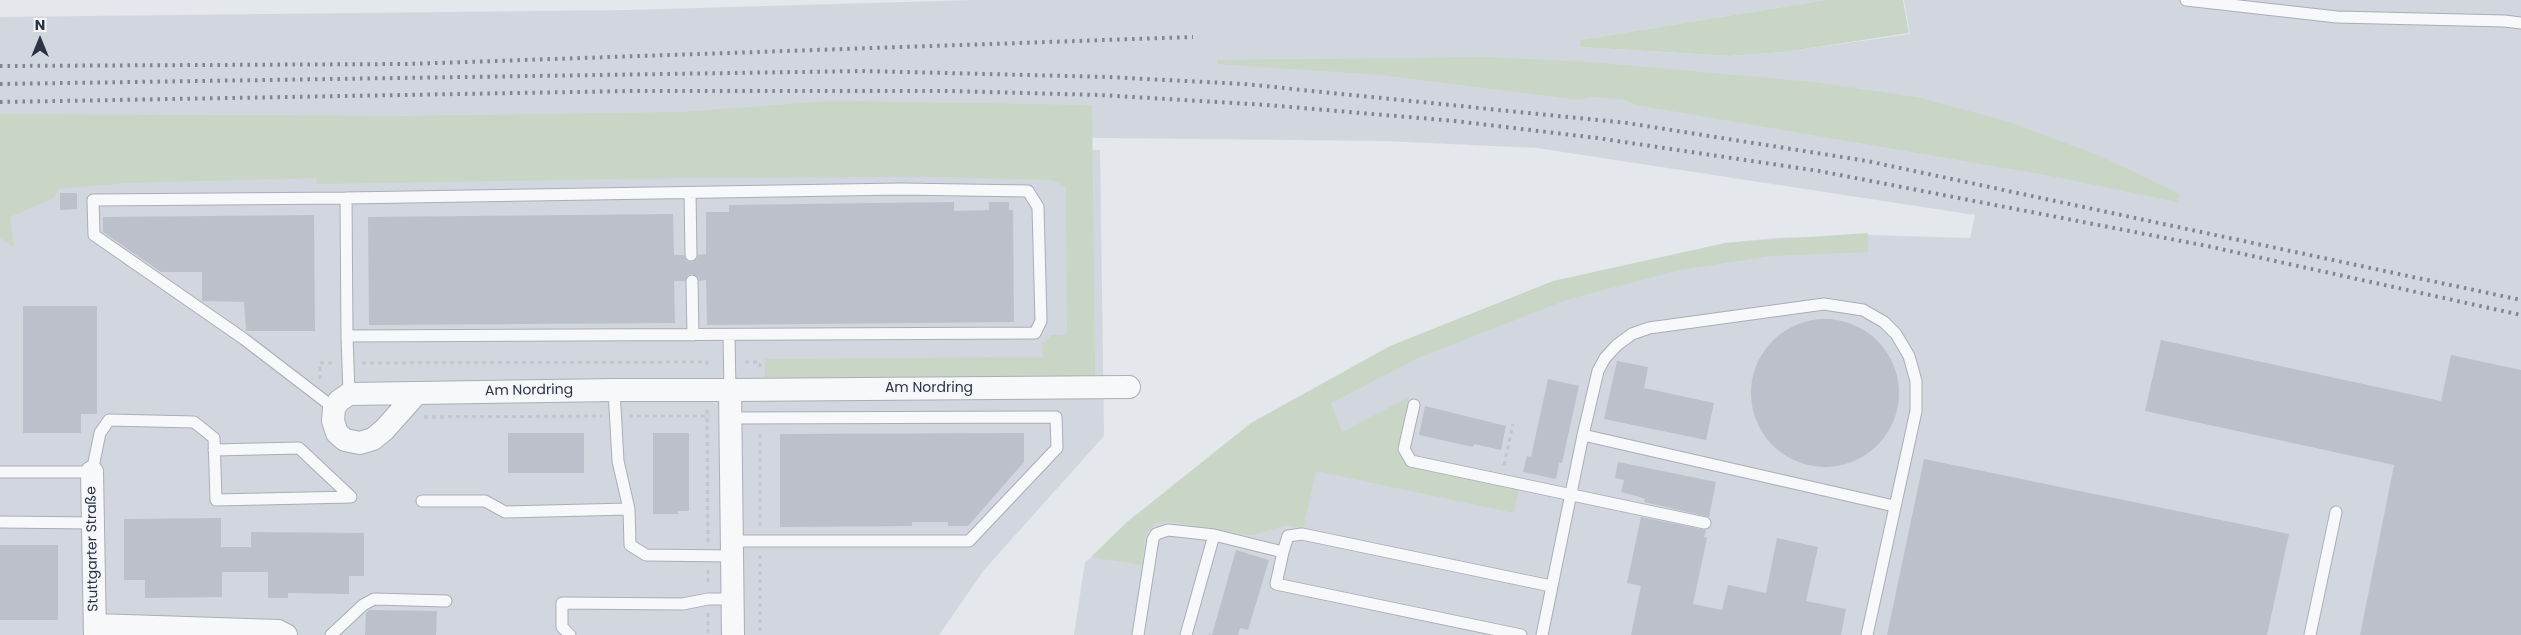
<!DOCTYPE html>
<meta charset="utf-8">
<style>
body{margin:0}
#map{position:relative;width:2521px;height:635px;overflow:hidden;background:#e4e7ec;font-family:Poppins,sans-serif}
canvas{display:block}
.north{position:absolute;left:15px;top:15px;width:50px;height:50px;-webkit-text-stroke:4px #f4f6f9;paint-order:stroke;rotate:0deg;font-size:14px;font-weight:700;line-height:20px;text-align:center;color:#2b3445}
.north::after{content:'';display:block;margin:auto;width:18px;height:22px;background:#2b3445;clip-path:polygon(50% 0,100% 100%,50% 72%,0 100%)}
</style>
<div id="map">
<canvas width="2521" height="635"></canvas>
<div class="north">N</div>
</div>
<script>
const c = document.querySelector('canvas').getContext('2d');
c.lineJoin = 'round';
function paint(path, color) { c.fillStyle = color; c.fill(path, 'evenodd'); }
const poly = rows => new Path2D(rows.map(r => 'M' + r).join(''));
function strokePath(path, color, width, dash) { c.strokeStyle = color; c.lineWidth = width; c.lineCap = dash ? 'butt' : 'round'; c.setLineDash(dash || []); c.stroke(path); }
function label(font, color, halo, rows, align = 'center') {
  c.font = font + ' Poppins,sans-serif'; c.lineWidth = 4; c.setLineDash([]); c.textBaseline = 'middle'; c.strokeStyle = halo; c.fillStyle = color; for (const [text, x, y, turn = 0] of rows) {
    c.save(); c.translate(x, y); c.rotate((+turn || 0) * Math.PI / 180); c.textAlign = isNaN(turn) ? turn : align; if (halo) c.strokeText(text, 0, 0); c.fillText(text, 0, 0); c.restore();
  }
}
const built = poly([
 [974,0,1825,0,1582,40,1580,47,1730,56,1784,52,1910,34,1904,0,2521,0,2521,635,1074,635,1085,562,1334,380,1725,243,1776,238,1868,235,1970,238,1975,215,1537,148,1385,141,0,126,0,17,629,10],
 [0,142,1100,150,1104,436,984,570,939,635,0,635]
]);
const green = poly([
 [1825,0,1903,0,1909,33,1784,52,1730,56,1580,47,1581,40],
 [1487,57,1590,62,1813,82,1916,97,2006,121,2098,155,2180,194,2177,202,2046,175,1637,105,1625,100,1594,97,1579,100,1382,75,1217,64,1217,60],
 [831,101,1092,105,1095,377,765,378,765,359,1043,357,1042,342,1046,342,1051,335,1067,335,1066,187,1052,180,927,177,686,178,317,184,316,178,126,183,59,189,54,198,10,217,14,247,0,238,0,114,406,116,682,112],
 [1868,233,1868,252,1771,256,1680,270,1569,299,1420,357,1331,403,1342,432,1409,397,1397,451,1407,465,1519,488,1514,513,1316,471,1303,529,1287,525,1252,535,1164,521,1156,523,1149,530,1145,537,1142,565,1091,557,1127,522,1251,423,1390,346,1553,281,1725,243]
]);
const building = poly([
 [60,193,77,193,77,209,60,210],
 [954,202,954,211,989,210,989,202,1009,202,1009,210,1013,210,1014,322,707,325,706,280,699,281,698,277,692,274,688,275,685,281,674,281,675,323,369,325,368,217,673,214,674,255,684,255,687,261,692,262,697,259,698,255,706,254,706,212,729,212,729,205],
 [314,215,315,331,246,331,244,302,202,301,202,272,161,272,103,232,103,217],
 [23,306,97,306,97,414,81,414,81,433,23,433],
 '1751 393a74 74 0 1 1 148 0a74 74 0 1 1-148 0Z',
 [2161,340,2441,401,2451,355,2521,370,2521,635,2360,635,2394,465,2145,411],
 [1617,361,1648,367,1644,388,1714,403,1706,440,1604,419],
 [1548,379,1579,386,1562,463,1559,463,1556,479,1523,472,1527,456,1531,457],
 [1425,406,1506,426,1501,450,1474,444,1473,447,1419,435],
 [508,433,584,433,584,473,508,473],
 [653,433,689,433,689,511,678,511,678,514,653,514],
 [1024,433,1024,462,968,526,948,526,948,522,912,522,912,526,780,527,780,434],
 [1924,459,2289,534,2267,635,1887,635],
 [1618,462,1716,482,1709,517,1644,502,1645,499,1640,497,1621,492,1624,480,1615,478],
 [1641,517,1706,530,1704,537,1707,538,1693,604,1722,610,1728,585,1766,593,1777,538,1818,547,1806,601,1846,609,1841,635,1631,635,1641,586,1627,583],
 [221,518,221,547,251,547,251,532,364,533,364,576,349,576,349,594,288,593,288,598,268,598,268,572,222,572,222,597,145,598,145,580,124,580,124,519],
 [0,545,58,545,58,620,0,620],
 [1236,550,1269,560,1248,630,1240,628,1238,635,1212,635],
 [369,610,437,611,436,635,365,635,366,613]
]);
const path = poly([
 [745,362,760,362,760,369],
 [362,363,707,362,707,369],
 [320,379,320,363,333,363],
 [707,410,708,542],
 [629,416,710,416],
 [424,417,602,416],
 [1504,465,1513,424],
 [760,526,760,432],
 [760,555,760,635],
 [708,570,708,584],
 [708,613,708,635],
 [1210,635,1211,634]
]);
const lane = poly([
 [2186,0,2337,17,2505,21,2521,23],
 [690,193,691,255],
 [692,281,693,335],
 [347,336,1035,333,1041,321,1038,207,1028,191,901,189,346,198,347,336,349,394],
 [729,336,730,390],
 [614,390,618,461,629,509,630,545,646,555,732,556],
 [1414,405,1404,449,1411,461,1705,523],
 [334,408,244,339,94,235,93,200,346,198],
 [731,418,1056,417,1057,448,969,541,732,541],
 [1583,435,1894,506],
 [0,472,92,472,100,433,109,420,194,422,214,438,216,500,351,497,299,448,214,450],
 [422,501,485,501,505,512,629,509],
 [0,522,93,523],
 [1283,552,1288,536,1302,534,1551,586],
 [331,635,363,605,374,599,446,601],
 [570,635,562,627,562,603,683,604,708,599,733,599],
 [1138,635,1153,539,1156,534,1168,530,1214,535],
 [1186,635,1214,535,1283,552,1276,584,1521,635],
 [1542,635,1583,435,1598,371,1605,358,1617,345,1632,334,1649,328,1824,304,1863,310,1884,322,1896,334,1909,356,1916,381,1916,411,1867,635],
 [2310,635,2336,512]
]);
const street = poly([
 [730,390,1129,387],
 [417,393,384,430,373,439,360,443,345,440,337,433,333,421,334,408,339,401,349,394,614,390,730,390,733,635],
 [92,472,95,635],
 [95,625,278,631,286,635]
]);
const rail = poly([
 [0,66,407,64,1193,37],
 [0,84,864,71,1108,77,1244,84,1627,123,1867,161,2521,300],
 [0,102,631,91,950,91,1100,95,1267,105,1455,121,1597,138,1819,171,2207,246,2521,315]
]);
const streetNames = [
 ["Am Nordring",929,388],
 ["Am Nordring",529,391,-1],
 ["Stuttgarter Straße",93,549,-91]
];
paint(built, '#d2d6de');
paint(green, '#c9d6c5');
paint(building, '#bbc0ca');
strokePath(lane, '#a9aeb7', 13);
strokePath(street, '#a9aeb7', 24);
strokePath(path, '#c2c5cb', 3, [4, 4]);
strokePath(lane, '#f7f8fa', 11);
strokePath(street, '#f7f8fa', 22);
strokePath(rail, '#7d8696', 4, [2.5, 5]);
label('14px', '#2b3445', '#f4f6f9', streetNames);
</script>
